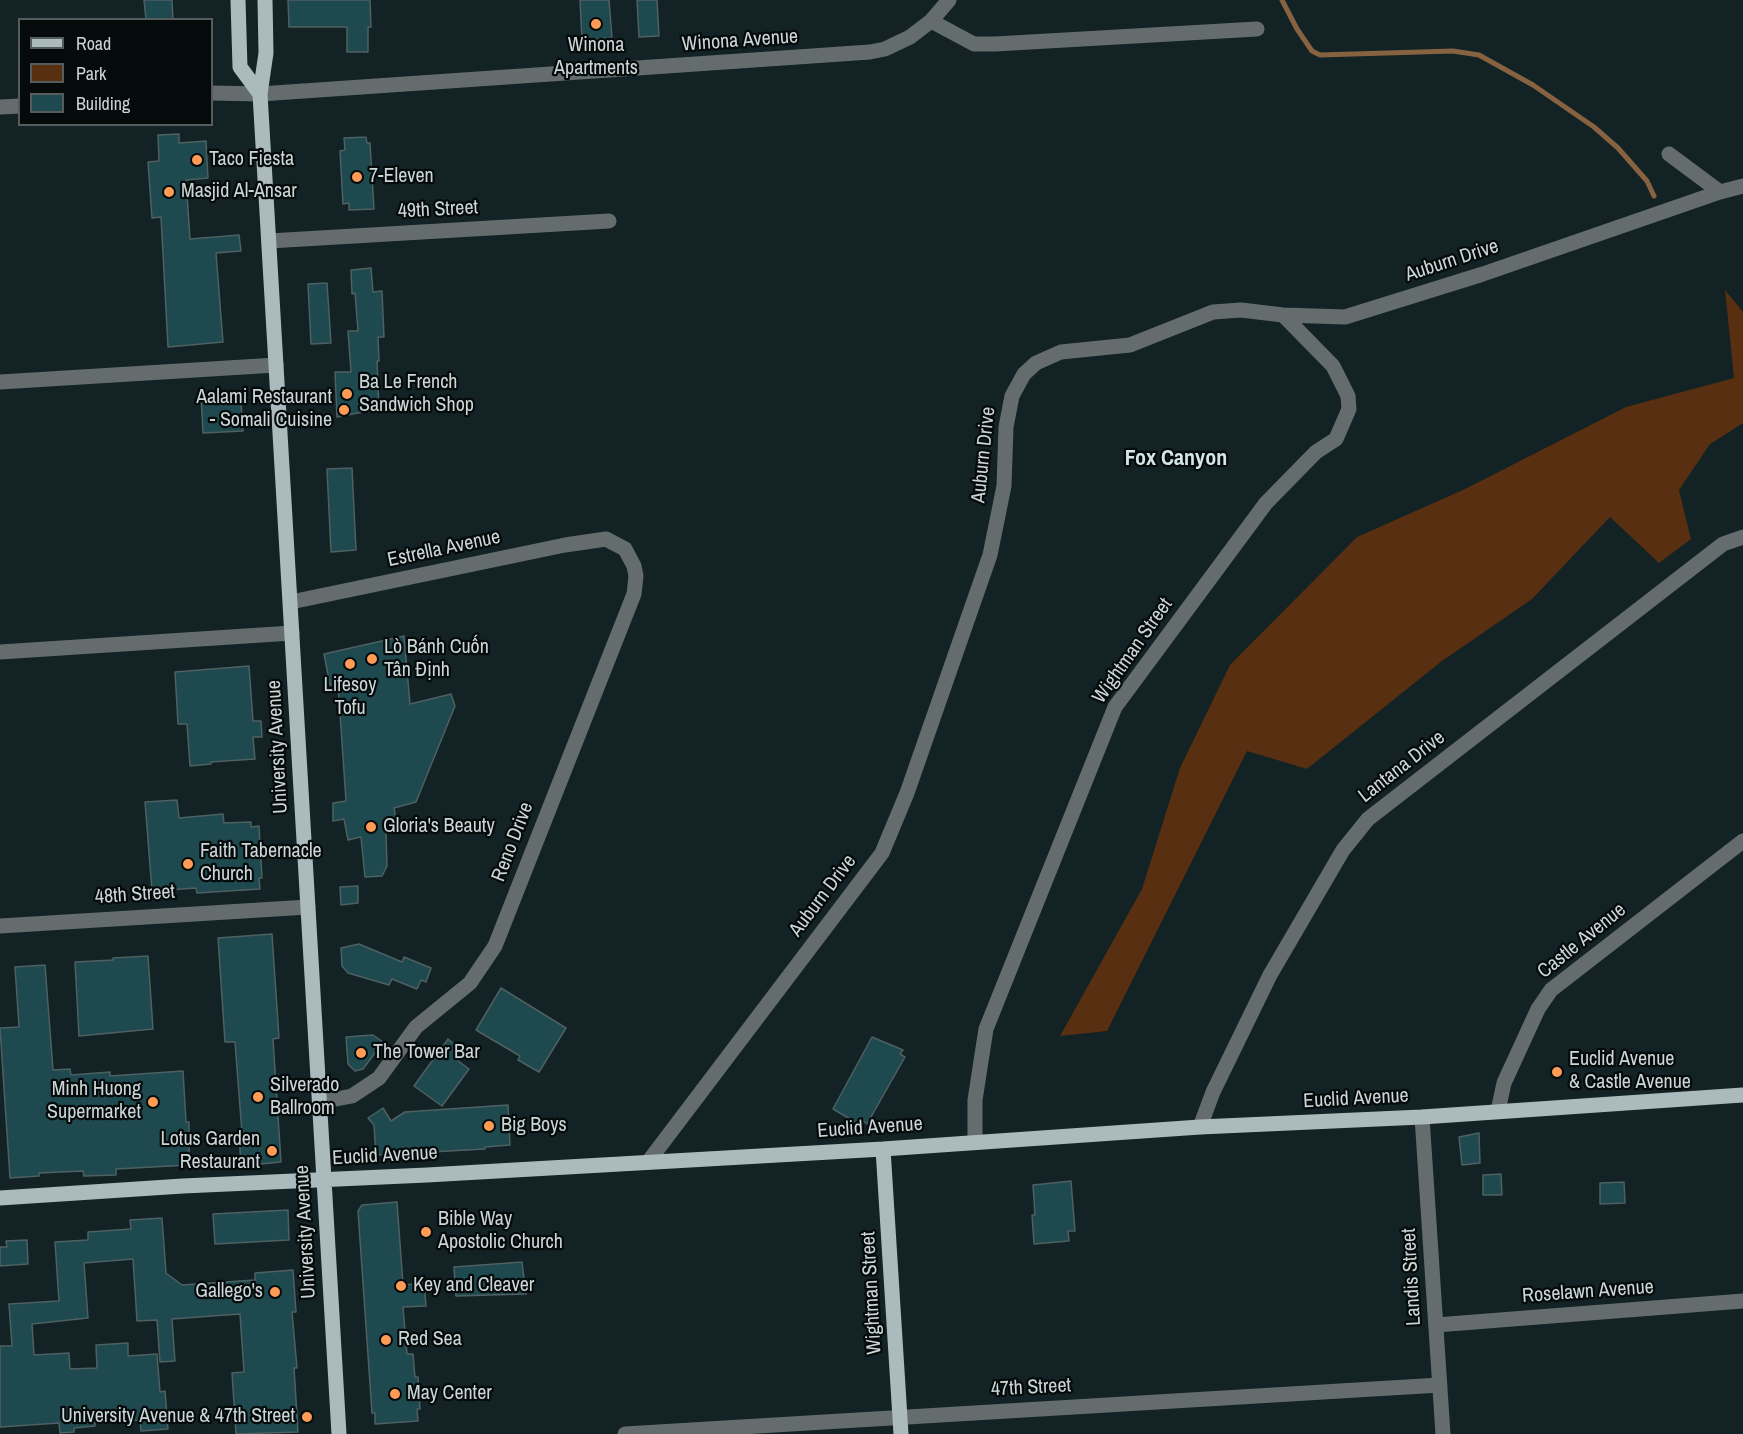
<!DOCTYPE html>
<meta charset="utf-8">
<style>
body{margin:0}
#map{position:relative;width:1743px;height:1434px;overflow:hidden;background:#132224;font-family:"Archivo Narrow",sans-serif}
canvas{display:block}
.legend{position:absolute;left:18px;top:18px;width:195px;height:108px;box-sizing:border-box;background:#050a0b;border:2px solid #555c5d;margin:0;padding:8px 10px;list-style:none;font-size:18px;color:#ccd6d7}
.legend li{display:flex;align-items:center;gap:12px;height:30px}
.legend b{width:30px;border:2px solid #555c5d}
</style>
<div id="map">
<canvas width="1743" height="1434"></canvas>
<ul class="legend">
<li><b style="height:8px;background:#abbbbd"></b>Road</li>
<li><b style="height:16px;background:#582f10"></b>Park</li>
<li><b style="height:16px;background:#1e494f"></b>Building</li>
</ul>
</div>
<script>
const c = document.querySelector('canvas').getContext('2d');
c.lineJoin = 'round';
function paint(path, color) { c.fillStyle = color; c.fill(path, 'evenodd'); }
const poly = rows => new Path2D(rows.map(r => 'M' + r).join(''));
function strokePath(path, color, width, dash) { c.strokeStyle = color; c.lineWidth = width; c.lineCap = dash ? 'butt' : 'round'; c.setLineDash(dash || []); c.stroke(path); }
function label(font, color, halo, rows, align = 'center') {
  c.font = font + ' "Archivo Narrow",sans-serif'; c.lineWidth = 4.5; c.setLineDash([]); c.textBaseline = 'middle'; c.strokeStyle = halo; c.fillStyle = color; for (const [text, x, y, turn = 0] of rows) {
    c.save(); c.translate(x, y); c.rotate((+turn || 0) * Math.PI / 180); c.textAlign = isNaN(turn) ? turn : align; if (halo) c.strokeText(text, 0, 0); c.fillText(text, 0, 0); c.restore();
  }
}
const green = poly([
 [1725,290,1743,312,1743,423,1710,444,1679,490,1691,539,1659,563,1610,517,1532,599,1442,661,1307,769,1247,751,1107,1031,1060,1036,1142,889,1180,768,1230,665,1357,537,1465,489,1626,407,1734,378]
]);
const stream = poly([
 [1282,0,1297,29,1312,51,1320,55,1453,51,1479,55,1533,85,1594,127,1618,148,1647,181,1654,196]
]);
const building = poly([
 [144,0,172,0,173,20,146,20,144,0],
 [288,0,370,0,371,27,368,27,368,52,347,52,347,27,289,27,288,0],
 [580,0,609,0,612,38,582,40,580,0],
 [637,0,657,0,659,36,639,37,637,0],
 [179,134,179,143,206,141,208,178,186,180,190,239,239,235,241,251,216,253,223,342,168,347,161,217,152,218,148,162,159,161,158,135,179,134],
 [366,137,367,143,370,143,374,209,349,210,349,203,343,204,340,151,345,150,344,138,366,137],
 [371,268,373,292,382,291,384,337,378,337,379,361,377,361,379,409,337,417,335,372,351,372,348,331,358,331,355,293,352,294,351,270,371,268],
 [327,283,331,343,311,344,308,284,327,283],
 [231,395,232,404,241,403,243,431,203,433,201,396,231,395],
 [352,468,356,550,331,552,327,469,352,468],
 [404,636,410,704,451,694,455,706,416,802,394,808,398,830,386,833,387,866,382,876,365,877,361,837,348,840,344,819,333,821,333,803,346,801,338,684,330,685,324,654,404,636],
 [249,666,253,721,261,721,262,737,253,737,255,759,211,762,211,764,190,766,187,724,178,724,175,672,249,666],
 [177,800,179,818,223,814,224,823,251,822,251,827,259,826,262,878,259,878,260,889,197,893,196,888,152,891,145,802,177,800],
 [358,886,358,903,341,905,340,887,358,886],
 [272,934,279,1038,273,1039,281,1162,241,1166,239,1133,242,1133,235,1042,225,1042,218,938,272,934],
 [359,944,402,962,404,957,431,968,426,982,421,980,417,989,392,979,389,985,348,973,342,966,341,948,359,944],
 [148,956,153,1029,79,1036,75,962,113,960,113,958,148,956],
 [45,965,53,1070,70,1069,71,1075,110,1072,110,1076,183,1071,186,1122,189,1122,189,1165,116,1169,116,1175,84,1176,83,1171,39,1173,39,1176,10,1178,0,1028,19,1027,15,967,45,965],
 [501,988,566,1028,539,1072,518,1060,520,1056,476,1030,501,988],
 [373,1035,383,1042,363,1069,355,1071,348,1064,346,1037,373,1035],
 [872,1037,903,1050,900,1054,905,1057,867,1124,863,1121,860,1125,833,1109,872,1037],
 [448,1039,463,1051,457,1060,469,1069,442,1106,414,1086,448,1039],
 [508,1105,510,1145,485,1147,485,1149,376,1155,374,1125,368,1118,383,1108,391,1121,405,1112,508,1105],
 [1479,1133,1480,1163,1462,1165,1459,1137,1479,1133],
 [1501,1174,1502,1195,1483,1195,1483,1175,1501,1174],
 [1071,1181,1075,1231,1068,1231,1069,1241,1034,1244,1032,1215,1035,1215,1033,1185,1071,1181],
 [1624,1182,1625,1203,1600,1204,1600,1183,1624,1182],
 [397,1202,403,1285,424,1283,426,1306,403,1307,407,1354,413,1354,415,1377,418,1377,420,1409,417,1409,418,1421,375,1424,375,1413,372,1413,358,1211,362,1205,397,1202],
 [288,1210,289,1240,215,1244,213,1214,288,1210],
 [162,1218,166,1273,182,1285,255,1280,255,1273,293,1270,296,1312,292,1312,297,1368,294,1368,298,1432,236,1434,232,1373,244,1372,240,1314,172,1319,175,1361,160,1362,157,1320,137,1321,133,1259,84,1263,88,1318,32,1324,34,1355,69,1353,70,1369,97,1368,96,1345,128,1343,128,1356,157,1354,160,1392,165,1391,168,1429,141,1431,140,1420,95,1422,95,1426,74,1428,74,1432,60,1433,59,1423,0,1427,0,1346,12,1346,9,1304,59,1301,55,1242,88,1240,88,1232,131,1229,130,1220,162,1218],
 [27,1240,28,1264,0,1266,0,1247,7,1247,6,1241,27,1240],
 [522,1262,526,1294,456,1296,454,1267,522,1262]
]);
const minor = poly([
 [931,21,974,44,995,44,1257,29],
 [212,93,260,94,870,52,885,49,910,37,931,21,949,0],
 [0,107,20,106],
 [1669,154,1720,192],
 [269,241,609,221],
 [0,382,276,365],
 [291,602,565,545,606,539,625,549,634,566,636,576,634,594,495,946,470,983,416,1027,379,1078,352,1096,320,1102],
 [0,652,292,633],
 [0,926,308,907],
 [1498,1111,1504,1083,1538,1009,1551,990,1743,841],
 [1422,1117,1443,1434],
 [1200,1127,1213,1092,1270,975,1343,850,1368,819,1723,544,1743,537],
 [975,1141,975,1100,986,1029,1115,707,1266,503,1316,452,1336,439,1349,409,1348,396,1333,366,1283,315],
 [648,1162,882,853,907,793,990,555,1004,486,1006,427,1012,396,1024,374,1036,363,1061,352,1130,345,1213,312,1241,310,1283,315,1345,317,1483,274,1720,192,1743,186],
 [1436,1325,1743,1301],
 [625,1434,1440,1385]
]);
const major = poly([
 [238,0,240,67,260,94],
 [265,0,266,53,260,94,339,1434],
 [883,1149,901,1434],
 [0,1198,183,1186,427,1175,883,1149,1200,1127,1422,1117,1743,1095]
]);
const markers = [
 [596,24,6,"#fe9c57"],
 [197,160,6,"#fe9c57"],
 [357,177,6,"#fe9c57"],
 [169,192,6,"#fe9c57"],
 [347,394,6,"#fe9c57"],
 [344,410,6,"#fe9c57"],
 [372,659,6,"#fe9c57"],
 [350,664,6,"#fe9c57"],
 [371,827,6,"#fe9c57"],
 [188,864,6,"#fe9c57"],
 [361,1053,6,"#fe9c57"],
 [1557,1072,6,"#fe9c57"],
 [258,1097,6,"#fe9c57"],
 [153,1102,6,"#fe9c57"],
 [489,1126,6,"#fe9c57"],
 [272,1151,6,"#fe9c57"],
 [426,1232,6,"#fe9c57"],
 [401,1286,6,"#fe9c57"],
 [275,1292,6,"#fe9c57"],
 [386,1340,6,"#fe9c57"],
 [395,1394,6,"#fe9c57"],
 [307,1417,6,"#fe9c57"]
];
const streetNames = [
 ["Winona Avenue",740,41,-4],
 ["49th Street",438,210,-3],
 ["Auburn Drive",1452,261,-18],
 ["Auburn Drive",984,455,-84],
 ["Estrella Avenue",444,549,-12],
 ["Wightman Street",1133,651,-55],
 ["University Avenue",278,747,-93],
 ["Lantana Drive",1402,767,-38],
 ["Reno Drive",513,842,-69],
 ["48th Street",135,895,-4],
 ["Auburn Drive",823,896,-53],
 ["Castle Avenue",1582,941,-39],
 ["Euclid Avenue",1356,1099,-3],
 ["Euclid Avenue",870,1128,-4],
 ["Euclid Avenue",385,1156,-3],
 ["University Avenue",306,1232,-93],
 ["Landis Street",1412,1277,-93],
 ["Roselawn Avenue",1588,1292,-4],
 ["Wightman Street",872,1293,-93],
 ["47th Street",1031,1388,-3]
];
const poiNames = [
 ["Winona",596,46,"center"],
 ["Apartments",596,69,"center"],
 ["Taco Fiesta",209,160],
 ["7-Eleven",369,177],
 ["Masjid Al-Ansar",181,192],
 ["Ba Le French",359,383],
 ["Sandwich Shop",359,406],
 ["Aalami Restaurant",332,398,"right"],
 ["- Somali Cuisine",332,421,"right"],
 ["Lò Bánh Cuốn",384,648],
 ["Tân Định",384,671],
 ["Lifesoy",350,686,"center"],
 ["Tofu",350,709,"center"],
 ["Gloria's Beauty",383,827],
 ["Faith Tabernacle",200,852],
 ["Church",200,875],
 ["The Tower Bar",373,1053],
 ["Euclid Avenue",1569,1060],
 ["& Castle Avenue",1569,1083],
 ["Silverado",270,1086],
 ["Ballroom",270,1109],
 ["Minh Huong",141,1090,"right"],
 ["Supermarket",141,1113,"right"],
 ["Big Boys",501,1126],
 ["Lotus Garden",260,1140,"right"],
 ["Restaurant",260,1163,"right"],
 ["Bible Way",438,1220],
 ["Apostolic Church",438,1243],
 ["Key and Cleaver",413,1286],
 ["Gallego's",263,1292,"right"],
 ["Red Sea",398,1340],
 ["May Center",407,1394],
 ["University Avenue & 47th Street",295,1417,"right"]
];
const quarterNames = [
 ["Fox Canyon",1176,459]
];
paint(green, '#582f10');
strokePath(stream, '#866240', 5);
paint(building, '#1e494f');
strokePath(building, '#4f6062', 1.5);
strokePath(minor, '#656c6d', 15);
strokePath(major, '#abbbbd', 15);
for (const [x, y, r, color] of markers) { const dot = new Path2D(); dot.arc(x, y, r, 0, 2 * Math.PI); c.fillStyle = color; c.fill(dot); strokePath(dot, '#050a0b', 2); }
label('20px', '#ccd6d7', '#050a0b', streetNames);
label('20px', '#ccd6d7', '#050a0b', poiNames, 'left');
label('bold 22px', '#d3e6e9', '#050a0b', quarterNames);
</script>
